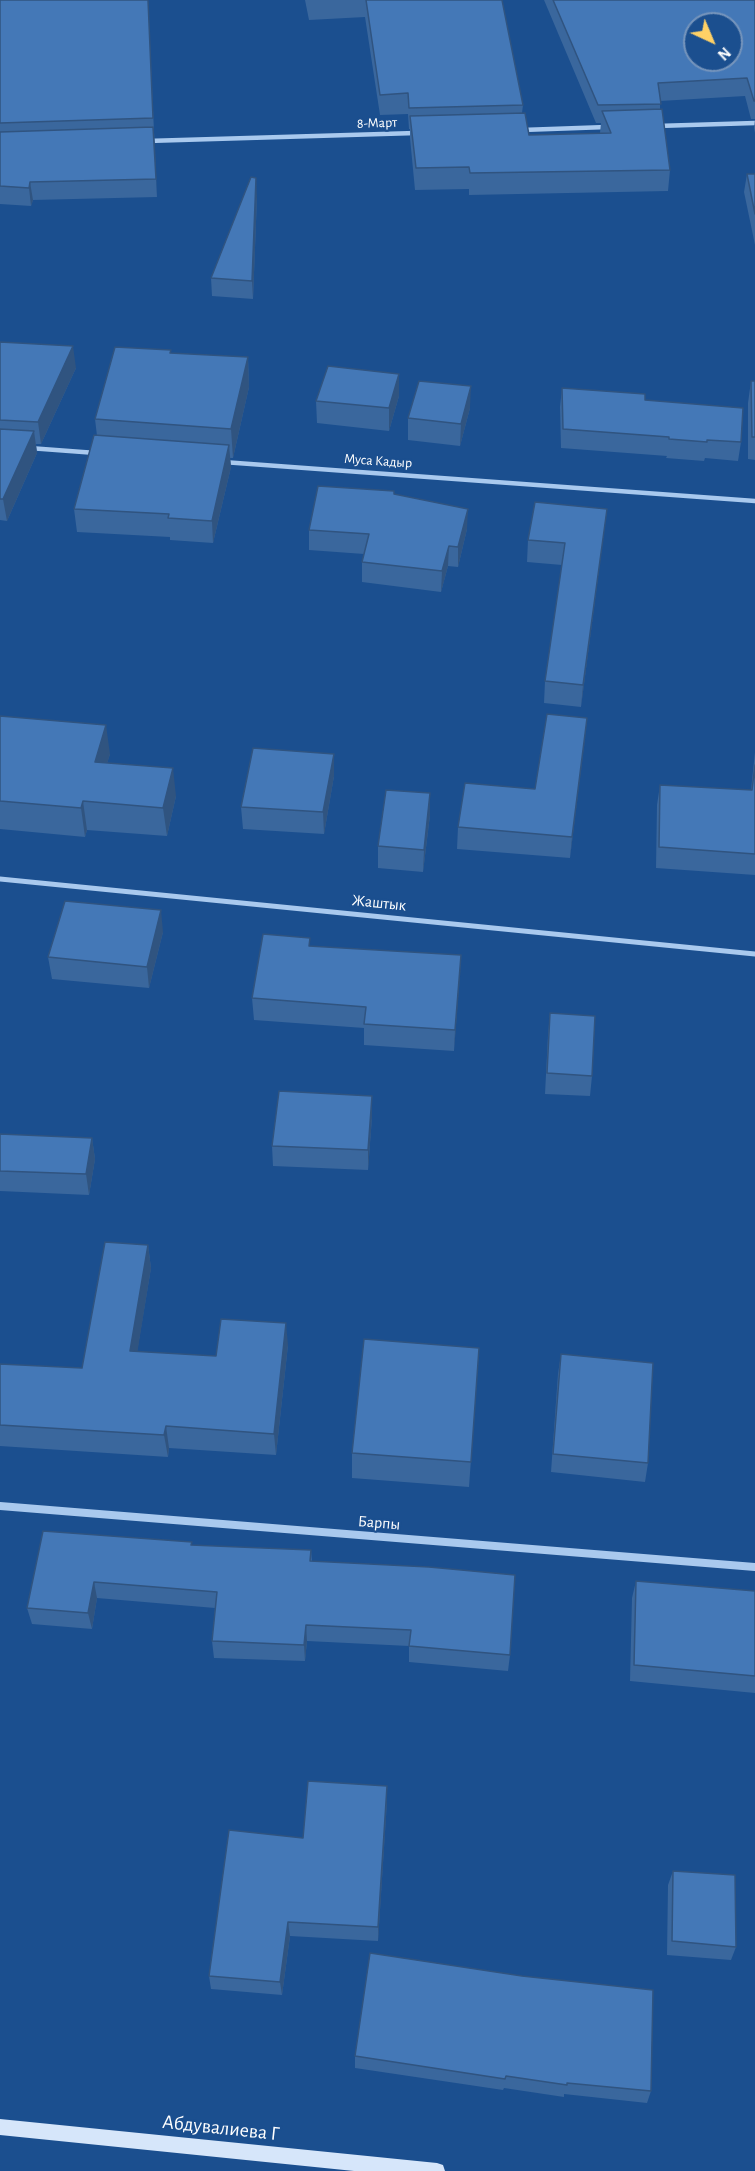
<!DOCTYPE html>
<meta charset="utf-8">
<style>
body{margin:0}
#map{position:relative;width:755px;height:2171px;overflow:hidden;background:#1b4f8f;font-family:"Alegreya Sans",sans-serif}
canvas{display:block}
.north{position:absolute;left:683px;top:12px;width:60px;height:60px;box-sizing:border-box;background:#1b4f8f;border:2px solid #7695bc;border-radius:50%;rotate:136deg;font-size:16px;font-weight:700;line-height:24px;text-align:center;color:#fff}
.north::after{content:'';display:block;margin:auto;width:21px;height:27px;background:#ffd166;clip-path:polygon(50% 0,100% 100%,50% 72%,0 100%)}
</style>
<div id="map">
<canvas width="755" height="2171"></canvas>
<div class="north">N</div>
</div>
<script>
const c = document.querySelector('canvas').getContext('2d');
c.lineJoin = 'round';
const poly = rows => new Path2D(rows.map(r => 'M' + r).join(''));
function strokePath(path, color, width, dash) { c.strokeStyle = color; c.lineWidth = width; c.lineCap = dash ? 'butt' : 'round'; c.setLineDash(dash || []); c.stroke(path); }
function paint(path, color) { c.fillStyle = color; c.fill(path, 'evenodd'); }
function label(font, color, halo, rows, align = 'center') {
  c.font = font + ' "Alegreya Sans",sans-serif'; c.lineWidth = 4.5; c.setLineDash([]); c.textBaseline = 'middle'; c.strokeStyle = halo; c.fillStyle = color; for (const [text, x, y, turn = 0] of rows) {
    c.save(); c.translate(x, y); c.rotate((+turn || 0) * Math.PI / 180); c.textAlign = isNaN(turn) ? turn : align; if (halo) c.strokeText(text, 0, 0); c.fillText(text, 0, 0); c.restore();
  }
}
const streetFar2 = poly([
 [657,126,755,123],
 [522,130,607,127],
 [147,141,416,133],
 [29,448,96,453],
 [223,462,755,501]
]);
const streetFar1 = poly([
 [0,879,755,954]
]);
const street = poly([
 [0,1506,755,1567]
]);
const secondary = poly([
 [0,2119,437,2163,443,2165,445,2171,354,2171,0,2135,0,2119]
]);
const wall = poly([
 [0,0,148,0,157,197,33,200,31,206,0,204],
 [305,0,502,0,523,105,522,113,529,135,600,133,601,123,596,123,544,0,755,0,755,133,754,128,755,119,751,119,745,96,660,101,660,109,670,170,668,191,469,195,469,189,415,190,410,138,410,129,409,129,408,114,380,115,365,17,309,20],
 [747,174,755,174,755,245,744,192],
 [257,197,253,299,212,296,211,278],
 [0,342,76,368,41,444,36,444,37,453,7,521,0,520],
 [171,350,171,353,248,357,249,387,233,458,230,458,231,467,213,543,170,540,170,537,77,532,74,509,97,436,95,419],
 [399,374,399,396,389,431,317,423,316,401],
 [751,381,755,381,755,460,748,459,748,403],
 [562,388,645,400,741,442,738,461,705,458,704,461,666,458,667,456,561,448,560,407],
 [470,408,460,446,408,440,408,418],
 [394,494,467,529,458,567,448,566,441,592,362,582,362,562,364,554,309,550,309,530],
 [604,531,581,707,544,703,545,681,562,565,527,562,528,540],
 [0,716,110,754,107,763,176,796,167,836,87,830,85,837,0,829],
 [587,718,570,858,457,849,458,827,535,789],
 [755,752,755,875,656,868,657,805,660,785,751,790],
 [334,776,324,834,243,829,241,807],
 [430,815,423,872,378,868,378,846],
 [163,932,149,988,52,979,48,957],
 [311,946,461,955,454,1051,364,1045,364,1028,254,1020,252,998],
 [550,1013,592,1076,590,1096,545,1094,548,1035],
 [372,1096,372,1117,368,1170,273,1166,272,1146],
 [0,1134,92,1138,95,1159,89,1195,0,1191],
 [148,1245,151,1268,137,1352,216,1356,288,1345,276,1455,169,1448,168,1457,0,1446,0,1364,82,1368],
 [479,1348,469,1487,352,1478,352,1453],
 [561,1354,648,1463,645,1482,551,1472,558,1374],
 [43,1531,192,1545,311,1550,312,1561,510,1655,508,1671,409,1662,409,1646,307,1641,305,1661,214,1658,212,1641,215,1608,97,1598,92,1629,32,1624,27,1608],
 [636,1581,755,1591,755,1693,630,1681,632,1598],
 [387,1801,378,1941,290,1936,282,1995,211,1989,209,1976,303,1838],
 [673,1871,736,1947,731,1960,667,1955,668,1885],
 [355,2056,651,2091,647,2103,564,2094,564,2097,504,2088,503,2090,355,2068]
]);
const shadedWall = poly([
 [153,127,155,145,157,197,156,179],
 [256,178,257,197,253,299,252,281],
 [30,182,33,200,31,206,29,188],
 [73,346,76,368,41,444,38,422],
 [248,357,249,387,233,458,231,429],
 [399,374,399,396,389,431,389,408],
 [471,386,470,408,460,446,461,424],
 [34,431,37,453,7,521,3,499],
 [229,445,231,467,213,543,212,521],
 [468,509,467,529,458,567,458,547],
 [607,509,604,531,581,707,583,685],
 [449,546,448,566,441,592,442,571],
 [587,718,585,740,570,858,572,837],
 [106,725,110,754,99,790,95,762],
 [334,754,334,776,324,834,323,812],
 [173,768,176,796,167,836,163,808],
 [430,793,430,815,423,872,424,850],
 [83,801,87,830,85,837,81,808],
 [161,910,163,932,149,988,147,967],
 [461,955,460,977,454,1051,455,1030],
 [372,1096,372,1117,368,1170,368,1150],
 [92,1138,95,1159,89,1195,86,1174],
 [148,1245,151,1268,134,1373,130,1351],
 [286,1323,288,1345,276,1455,274,1434],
 [166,1426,169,1448,168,1457,164,1435],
 [94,1582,97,1598,92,1629,88,1613],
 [306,1625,307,1641,305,1661,304,1645],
 [387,1786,387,1801,378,1941,378,1927],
 [288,1922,290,1936,282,1995,280,1982]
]);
const building = poly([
 [0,0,148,0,153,118,0,123,0,0],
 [366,0,502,0,523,105,409,108,408,93,380,95,366,0],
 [553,0,755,0,755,101,754,101,747,78,658,83,661,104,598,105,553,0],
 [695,24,731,24,731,60,695,60,695,24],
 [662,109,670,170,470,173,469,167,416,168,410,116,525,113,529,135,611,133,602,111,662,109],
 [153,127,156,179,30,182,29,188,0,186,0,132,153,127],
 [747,174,755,174,755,214,747,174],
 [251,177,256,178,252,281,211,278,251,177],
 [0,342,73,346,38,422,0,420,0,342],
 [115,347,171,350,170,353,248,357,231,429,95,419,115,347],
 [328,366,399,374,389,408,316,401,328,366],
 [419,381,471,386,461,424,408,418,419,381],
 [751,381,755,381,755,437,752,437,751,381],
 [562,388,645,394,645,400,743,408,741,442,707,440,707,442,669,439,669,437,563,429,562,388],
 [0,429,34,431,3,499,0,499,0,429],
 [94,435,229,445,212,521,168,518,169,514,74,509,94,435],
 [318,486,394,491,394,494,468,509,458,547,449,546,442,571,362,562,369,534,309,530,318,486],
 [535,502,607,509,583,685,545,681,565,543,528,540,535,502],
 [547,714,587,718,572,837,458,827,465,783,535,789,547,714],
 [0,716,106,725,95,762,173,768,163,808,83,801,81,808,0,801,0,716],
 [253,748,334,754,323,812,241,807,253,748],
 [755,765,755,854,659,847,660,785,752,790,755,765],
 [386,790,430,793,424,850,378,846,386,790],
 [65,901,161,910,147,967,48,957,65,901],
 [263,934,310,938,309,946,461,955,455,1030,364,1024,366,1007,252,998,263,934],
 [550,1013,595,1016,592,1076,547,1073,550,1013],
 [279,1091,372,1096,368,1150,272,1146,279,1091],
 [0,1134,92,1138,86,1174,0,1171,0,1134],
 [105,1242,148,1245,130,1351,216,1356,221,1319,286,1323,274,1434,166,1426,164,1435,0,1425,0,1364,82,1368,105,1242],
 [364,1339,479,1348,471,1462,352,1453,364,1339],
 [561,1354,653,1363,648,1463,553,1454,561,1354],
 [43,1531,192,1542,191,1545,311,1550,310,1561,429,1567,515,1575,510,1655,409,1646,411,1630,306,1625,304,1645,212,1641,217,1592,94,1582,88,1613,27,1608,43,1531],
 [636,1581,755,1591,755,1676,634,1665,636,1581],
 [308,1781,387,1786,378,1927,288,1922,280,1982,209,1976,229,1830,303,1838,308,1781],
 [673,1871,735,1875,736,1947,672,1941,673,1871],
 [370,1953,522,1976,653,1990,651,2091,567,2083,567,2085,506,2076,505,2079,355,2056,370,1953]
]);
const farStreetnames = [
 ["8-Март",377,123,-2],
 ["Муса Кадыр",378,461,4]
];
const streetNames = [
 ["Жаштык",379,903,6],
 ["Барпы",379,1523,5]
];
const nearStreetnames = [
 ["Абдувалиева Г",221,2128,6]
];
strokePath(streetFar2, '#a9c9ee', 4.5);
strokePath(streetFar1, '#a9c9ee', 5);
strokePath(street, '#a9c9ee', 8);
paint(secondary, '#d6e6fa');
paint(wall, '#3a679d');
paint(shadedWall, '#305480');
paint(building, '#4478b7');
strokePath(building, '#305480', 1.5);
label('14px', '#fff', '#1b4f8f', farStreetnames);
label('16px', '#fff', '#1b4f8f', streetNames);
label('20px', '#fff', '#1b4f8f', nearStreetnames);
</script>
